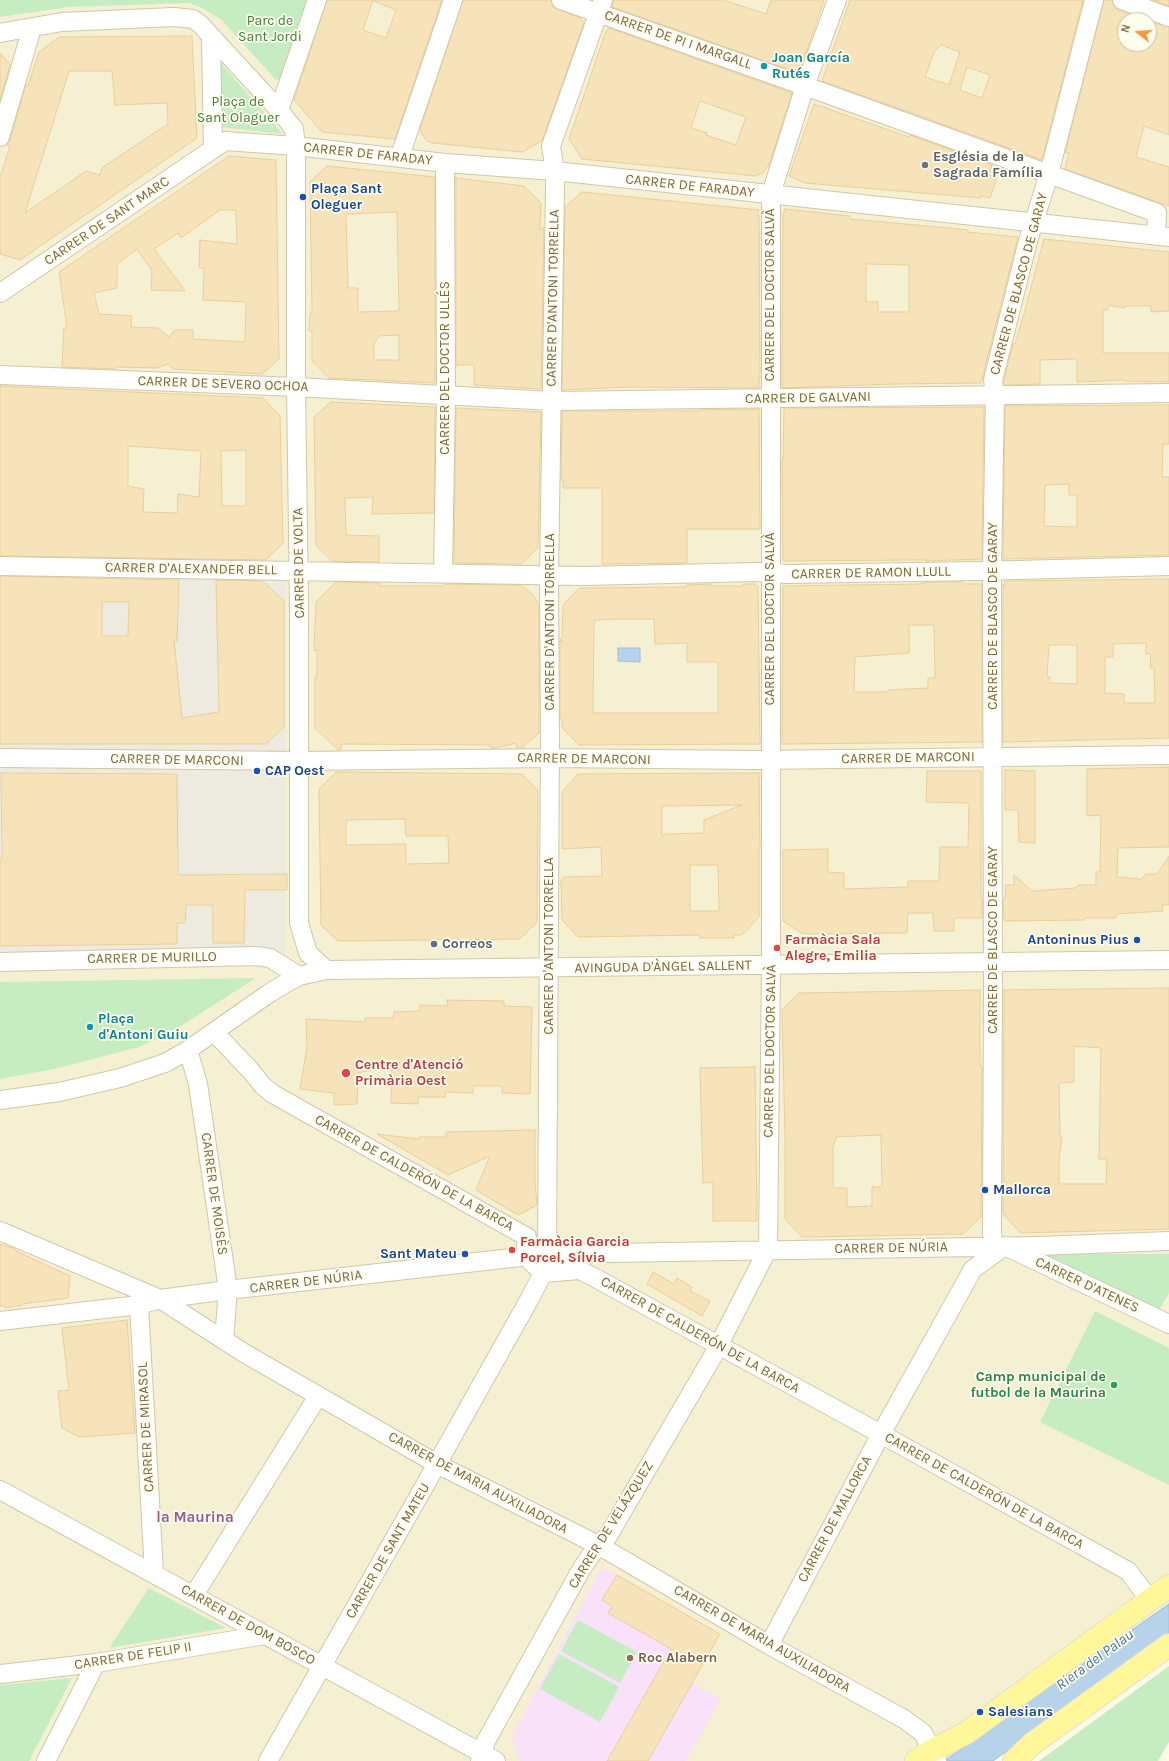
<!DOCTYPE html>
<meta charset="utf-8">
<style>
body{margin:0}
#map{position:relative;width:1169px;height:1761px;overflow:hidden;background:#fefbe4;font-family:Karla,sans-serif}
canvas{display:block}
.north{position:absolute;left:1117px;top:12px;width:40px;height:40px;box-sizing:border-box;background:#fffdec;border:1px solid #c9c1aa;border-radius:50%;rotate:287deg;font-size:11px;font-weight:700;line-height:16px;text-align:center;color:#796847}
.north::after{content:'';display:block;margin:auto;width:14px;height:18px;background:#f19b40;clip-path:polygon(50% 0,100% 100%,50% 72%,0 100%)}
</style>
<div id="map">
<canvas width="1169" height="1761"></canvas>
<div class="north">N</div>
</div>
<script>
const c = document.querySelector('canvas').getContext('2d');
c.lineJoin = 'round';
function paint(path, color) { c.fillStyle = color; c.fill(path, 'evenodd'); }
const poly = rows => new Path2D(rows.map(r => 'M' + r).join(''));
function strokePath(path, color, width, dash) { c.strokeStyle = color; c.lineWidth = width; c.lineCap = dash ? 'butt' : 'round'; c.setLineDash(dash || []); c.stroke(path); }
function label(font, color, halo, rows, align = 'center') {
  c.font = font + ' Karla,sans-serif'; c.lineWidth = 3.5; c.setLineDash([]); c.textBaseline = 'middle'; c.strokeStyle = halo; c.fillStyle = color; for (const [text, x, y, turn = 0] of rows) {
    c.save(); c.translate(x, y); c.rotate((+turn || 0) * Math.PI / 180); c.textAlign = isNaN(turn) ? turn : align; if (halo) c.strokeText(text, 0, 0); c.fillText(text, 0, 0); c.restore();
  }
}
const residential = poly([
 [0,0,1169,0,1169,1604,944,1761,0,1761],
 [1125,20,1149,20,1149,44,1125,44]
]);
const industrial = poly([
 [0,578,286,580,286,955,0,953]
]);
const education = poly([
 [606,1569,720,1634,692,1683,721,1699,686,1761,522,1761,518,1759,512,1736,598,1574,601,1570]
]);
const green = poly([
 [0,0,309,0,283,78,276,80,222,20,204,9,189,3,69,7,0,17],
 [218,60,283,134,220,127],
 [256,978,173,1031,139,1047,54,1069,0,1079,0,982],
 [1029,1254,1169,1254,1169,1293,1159,1310],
 [1095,1311,1169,1348,1169,1485,1040,1422],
 [149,1588,226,1628,109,1648],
 [578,1620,637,1652,620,1683,561,1651],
 [559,1654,619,1687,600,1722,540,1689],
 [1169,1666,1169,1742,1158,1761,1039,1761],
 [72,1678,29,1761,0,1761,0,1685]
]);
const water = poly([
 [618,648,640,648,640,662,618,661,618,648],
 [1169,1604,1169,1635,993,1761,944,1761,1169,1604]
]);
const building = poly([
 [327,0,373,0,363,30,386,38,396,10,374,1,374,0,442,0,395,139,322,132,294,100,327,0],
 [463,0,551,0,553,7,580,18,584,23,542,141,522,152,433,143,427,141,422,134,420,129,463,0],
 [613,0,723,0,766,14,771,0,824,0,799,73,612,7,613,0],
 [850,0,1083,0,1042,160,822,81,850,0],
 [941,45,960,52,949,85,925,77,934,52,941,45],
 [967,67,990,75,982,98,960,90,967,67],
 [1104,0,1112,0,1114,6,1118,10,1146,20,1125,20,1125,44,1149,44,1149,21,1169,27,1169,135,1144,126,1136,157,1169,167,1169,206,1065,169,1069,153,1065,152,1104,0],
 [1153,0,1169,0,1169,6,1153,0],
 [609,28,792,93,769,165,764,172,756,176,582,159,569,139,606,31,609,28],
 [700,101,746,117,736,145,706,135,707,133,691,128,700,101],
 [192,36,197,138,20,260,0,254,0,177,10,146,6,145,10,140,26,84,28,86,39,52,59,37,192,36],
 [69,71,112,71,115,105,167,103,168,124,102,168,100,175,86,171,25,213,69,71],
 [0,53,10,65,0,100,0,53],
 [814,104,909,137,910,135,992,165,989,175,997,178,990,198,982,196,981,198,805,183,789,176,814,104],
 [229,156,276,160,279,359,262,374,173,369,168,364,157,368,115,367,115,369,62,367,64,328,67,328,59,272,229,156],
 [220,210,236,210,237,244,200,240,199,268,204,268,203,300,246,302,245,342,193,339,193,330,175,330,169,337,158,328,131,327,132,316,99,314,94,293,117,288,117,264,137,249,152,271,151,290,185,291,154,249,178,233,181,238,220,210],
 [327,166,435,177,435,383,329,378,312,361,312,332,309,331,310,314,312,312,310,182,327,166],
 [397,212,399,311,358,312,358,288,348,288,346,214,397,212],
 [399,335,399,360,374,360,374,344,379,336,399,335],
 [456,178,524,186,541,203,540,230,544,227,541,389,474,385,474,365,456,365,456,178],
 [582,192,759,210,760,379,759,378,759,388,627,387,562,390,565,207,582,192],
 [785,209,850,216,850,219,949,228,968,230,968,232,1018,237,981,383,896,384,783,388,782,385,782,360,783,212,785,212,785,209],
 [866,264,909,265,909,312,878,312,878,302,866,302,866,264],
 [1044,239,1169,252,1169,311,1151,312,1151,306,1125,306,1124,308,1109,305,1107,310,1103,310,1103,353,1169,353,1169,382,1125,381,1125,380,1077,382,1077,359,1040,360,1040,384,1004,385,1004,381,1013,344,1015,344,1025,310,1044,239],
 [0,386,263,398,280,416,283,543,266,560,0,556,0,386],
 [128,446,201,451,199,497,178,494,177,513,143,512,144,489,128,486,128,446],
 [246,450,246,506,222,506,221,451,246,450],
 [331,402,435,407,434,513,372,514,373,497,345,498,346,535,379,536,379,562,332,561,316,545,314,417,331,402],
 [1169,405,1169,444,1163,444,1162,477,1169,477,1169,555,1003,559,1005,406,1169,405],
 [1069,484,1069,495,1077,495,1077,527,1044,526,1045,485,1069,484],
 [984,407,982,559,926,561,926,560,919,560,783,561,782,459,783,459,784,408,984,407],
 [456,408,541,412,538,548,521,564,454,563,456,408],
 [759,409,760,529,687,529,687,563,602,564,602,488,563,488,563,480,561,480,562,411,699,411,699,410,759,409],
 [0,576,179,580,177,641,174,641,182,718,219,712,216,580,262,581,284,601,284,727,266,744,0,744,0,576],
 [102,602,129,602,128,636,102,636,102,602],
 [1169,579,1169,738,1003,742,1003,584,1005,585,1005,581,1169,579],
 [1146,643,1146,654,1151,654,1150,668,1154,668,1155,703,1124,703,1124,694,1105,693,1105,657,1113,657,1113,644,1146,643],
 [1049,645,1077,645,1077,684,1050,683,1050,677,1047,677,1049,645],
 [336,582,379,583,379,586,444,586,445,584,520,585,533,595,539,604,539,733,522,748,517,748,516,743,496,748,491,748,490,745,341,744,341,750,338,750,315,728,315,677,317,677,317,650,314,651,316,602,336,582],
 [927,582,963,582,963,584,982,584,982,742,782,744,783,586,920,584,927,582],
 [909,625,934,625,935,678,928,678,928,688,888,690,888,692,854,692,855,657,909,653,909,625],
 [711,584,711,586,743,586,743,584,755,584,755,586,758,586,760,744,579,745,562,728,562,719,560,719,560,638,562,642,563,605,579,588,686,587,686,585,711,584],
 [619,619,654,619,655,644,687,643,687,662,718,662,718,713,593,713,594,620,619,619],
 [1169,767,1169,847,1118,848,1117,877,1141,879,1146,874,1157,874,1169,856,1169,905,1162,905,1163,911,1116,914,1116,918,1085,918,1085,920,1004,921,1003,899,1005,899,1006,885,1014,885,1014,875,1032,891,1075,888,1079,885,1096,885,1096,872,1100,872,1101,815,1087,816,1087,769,1169,767],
 [1005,770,1035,771,1035,843,1019,842,1018,810,1005,810,1005,770],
 [927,771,981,771,981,899,982,899,982,918,954,918,954,931,934,931,933,913,908,913,907,933,803,934,783,921,783,850,828,849,828,872,844,873,844,889,908,887,908,881,939,881,940,847,968,847,969,803,926,802,927,771],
 [336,772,522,774,538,791,537,922,520,939,338,941,321,925,319,789,336,772],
 [405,819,406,836,448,836,449,863,406,864,406,844,346,845,346,820,405,819],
 [1,773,177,774,178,875,287,874,287,890,245,890,244,943,213,943,213,905,186,905,185,923,177,923,177,944,0,946,0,859,2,859,1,773],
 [759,773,760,848,759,848,759,917,742,935,734,935,734,938,700,938,700,935,578,937,562,920,561,880,565,877,602,876,601,847,562,849,562,792,578,774,759,773],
 [742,805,704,820,704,833,666,834,662,836,662,806,742,805],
 [690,865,718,865,719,911,690,911,690,865],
 [1169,988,1169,1229,1021,1233,1003,1214,1004,990,1169,988],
 [1074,1046,1101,1048,1099,1159,1107,1159,1106,1184,1059,1184,1059,1160,1062,1137,1060,1138,1059,1083,1074,1082,1074,1046],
 [980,990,980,1066,982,1066,981,1217,963,1234,802,1237,785,1219,785,1137,782,1010,799,993,980,990],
 [881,1135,882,1187,872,1187,872,1206,847,1207,847,1188,833,1188,833,1148,836,1137,881,1135],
 [447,1000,504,1001,504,1006,532,1007,530,1094,502,1093,502,1086,473,1086,473,1093,445,1092,445,1097,418,1097,418,1104,391,1103,392,1065,358,1073,357,1104,334,1105,334,1093,300,1089,307,1047,306,1019,365,1022,365,1018,393,1018,394,1012,420,1011,420,1005,448,1006,447,1000],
 [755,1067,757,1221,713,1221,713,1182,703,1183,700,1068,755,1067],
 [535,1130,535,1182,537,1205,518,1215,476,1190,490,1156,448,1175,377,1134,419,1139,419,1137,446,1137,446,1132,535,1130],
 [0,1244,16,1249,16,1251,70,1276,68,1298,22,1304,22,1305,5,1308,5,1306,0,1306,0,1244],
 [653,1272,674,1284,677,1278,692,1287,690,1291,710,1301,702,1316,647,1284,653,1272],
 [127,1320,135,1433,79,1437,62,1428,58,1391,69,1390,62,1328,127,1320],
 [617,1575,720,1634,648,1761,607,1761,671,1649,608,1613,612,1606,602,1600,617,1575]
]);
const minor = poly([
 [561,0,805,86,1157,213,1156,236],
 [1122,0,1169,17],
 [0,33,62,22,174,17,193,19,200,24,279,110,294,129,296,146,296,387,299,606,299,923,308,953,326,970],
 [211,36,213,149],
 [279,110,317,0],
 [0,137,32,28],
 [400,156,453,0],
 [0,293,225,141,296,146,445,163,555,171,1169,237],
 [0,375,296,387,552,401,1169,393],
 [0,566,585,576,756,572,788,574,978,571,1169,566],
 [443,574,446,396,445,163],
 [0,758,300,761,550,758,756,760,1169,755],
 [0,962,256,956,270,958,299,976],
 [214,1032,251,1071,263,1086,273,1094,527,1237,525,1256,543,1273,580,1270,599,1280,881,1434,1128,1571,1150,1600],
 [188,1050,198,1084,228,1290,224,1340],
 [0,1100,59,1092,120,1078,165,1063,188,1050,268,994,286,983,299,976,326,970,1169,960],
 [0,1231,160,1299,244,1353,437,1464,598,1545,769,1645,904,1719,923,1733,937,1761],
 [994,1246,992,1234,993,986,992,571,995,396,993,380,1028,241,1049,174,1094,0],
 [1009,1248,1169,1324],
 [139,1305,154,1573],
 [0,1321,139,1305,160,1299,228,1290,547,1254,1038,1246,1169,1241],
 [0,1490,496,1761],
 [194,1595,318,1396],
 [769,1645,881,1434,973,1269,1005,1246],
 [0,1674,96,1663,265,1635],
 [46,1761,96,1663],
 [268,1761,437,1464,529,1300,543,1273,547,1254,550,741,549,576,555,187,555,171,551,146,603,0],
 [480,1761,486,1741,582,1568,598,1545,608,1536,713,1356,768,1249,771,965,771,194,805,86,837,0]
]);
const major = poly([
 [916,1761,931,1751,966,1733,1169,1586],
 [1014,1761,1032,1744,1169,1645]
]);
const markers = [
 [764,66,4,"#0f9aa8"],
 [925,165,4,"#6b7280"],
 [303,197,4,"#1a4fb4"],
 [257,771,4,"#1a4fb4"],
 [1137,940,4,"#1a4fb4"],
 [434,944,4,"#5c6f8a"],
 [777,948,4,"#e0444e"],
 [90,1027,4,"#0f9aa8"],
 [346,1073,5,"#e0444e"],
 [985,1190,4,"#1a4fb4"],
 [512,1250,4,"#e0444e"],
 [465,1254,4,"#1a4fb4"],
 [1114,1385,4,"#2e9e5b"],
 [630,1658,4,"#8d6e63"],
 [980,1712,4,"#1a4fb4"]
];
const parkNames = [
 ["Parc de",270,21],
 ["Sant Jordi",270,37],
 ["Plaça de",238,102],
 ["Sant Olaguer",238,118]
];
const streetNames = [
 ["CARRER DE PI I MARGALL",678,40,19],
 ["CARRER DE FARADAY",368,154,6],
 ["CARRER DE FARADAY",690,186,6],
 ["CARRER DE SANT MARC",107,221,-34],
 ["CARRER DE BLASCO DE GARAY",1019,284,-75],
 ["CARRER DEL DOCTOR SALVÀ",770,295,-90],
 ["CARRER D'ANTONI TORRELLA",553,298,-89],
 ["CARRER DEL DOCTOR ULLÉS",445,368,-90],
 ["CARRER DE SEVERO OCHOA",223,384,2],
 ["CARRER DE GALVANI",808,398,-1],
 ["CARRER DE VOLTA",299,563,-91],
 ["CARRER D'ALEXANDER BELL",191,569,1],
 ["CARRER DE RAMON LLULL",871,573,-1],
 ["CARRER DE BLASCO DE GARAY",993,616,-90],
 ["CARRER DEL DOCTOR SALVÀ",770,619,-90],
 ["CARRER D'ANTONI TORRELLA",550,622,-90],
 ["CARRER DE MARCONI",908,758,-1],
 ["CARRER DE MARCONI",584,759,1],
 ["CARRER DE MARCONI",177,760,1],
 ["CARRER DE BLASCO DE GARAY",993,940,-90],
 ["CARRER D'ANTONI TORRELLA",549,946,-90],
 ["CARRER DE MURILLO",152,958,-1],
 ["AVINGUDA D'ÀNGEL SALLENT",663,967,-1],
 ["CARRER DEL DOCTOR SALVÀ",770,1051,-89],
 ["CARRER DE CALDERÓN DE LA BARCA",414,1173,29],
 ["CARRER DE MOISÈS",214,1194,82],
 ["CARRER DE NÚRIA",891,1248,-1],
 ["CARRER DE NÚRIA",306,1282,-7],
 ["CARRER D'ATENES",1087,1285,25],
 ["CARRER DE CALDERÓN DE LA BARCA",700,1335,29],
 ["CARRER DE MIRASOL",146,1427,-93],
 ["CARRER DE MARIA AUXILIADORA",478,1483,28],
 ["CARRER DE CALDERÓN DE LA BARCA",984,1491,29],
 ["CARRER DE MALLORCA",835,1519,-62],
 ["CARRER DE VELÁZQUEZ",611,1525,-58],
 ["CARRER DE SANT MATEU",388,1551,-60],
 ["CARRER DE DOM BOSCO",248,1625,29],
 ["CARRER DE MARIA AUXILIADORA",762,1639,30],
 ["CARRER DE FELIP II",133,1656,-9]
];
const cultureNames = [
 ["Joan García",772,58],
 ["Rutés",772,74],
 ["Plaça",98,1019],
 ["d'Antoni Guiu",98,1035]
];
const worshipNames = [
 ["Església de la",933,157],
 ["Sagrada Família",933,173]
];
const transitNames = [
 ["Plaça Sant",311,189],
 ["Oleguer",311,205],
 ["CAP Oest",265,771],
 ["Antoninus Pius",1129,940,"right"],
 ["Mallorca",993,1190],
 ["Sant Mateu",457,1254,"right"],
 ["Salesians",988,1712]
];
const healthNames = [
 ["Farmàcia Sala",785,940],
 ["Alegre, Emilia",785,956],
 ["Centre d'Atenció",355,1065],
 ["Primària Oest",355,1081],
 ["Farmàcia Garcia",520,1242],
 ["Porcel, Sílvia",520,1258]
];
const serviceNames = [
 ["Correos",442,944]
];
const leisureNames = [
 ["Camp municipal de",1106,1377],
 ["futbol de la Maurina",1106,1393]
];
const educationNames = [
 ["Roc Alabern",638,1658]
];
const neighbourhoodNames = [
 ["la Maurina",195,1518]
];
const waterNames = [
 ["Riera del Palau",1095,1660,-36]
];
paint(residential, '#f6f0d2');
paint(industrial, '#edeadf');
paint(education, '#f9e1fa');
paint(green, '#c6edc1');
paint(water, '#b7d3e9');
strokePath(water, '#9cc0dc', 1);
paint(building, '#f6e3ba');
strokePath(building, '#eacf99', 1);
strokePath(minor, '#d0c7a9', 20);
strokePath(major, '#e2ded7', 24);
strokePath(minor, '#fff', 18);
strokePath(major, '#fff79a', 22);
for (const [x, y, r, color] of markers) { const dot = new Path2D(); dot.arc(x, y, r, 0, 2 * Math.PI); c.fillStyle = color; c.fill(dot); strokePath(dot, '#fffdec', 1.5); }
label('14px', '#3e803e', '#fffdec', parkNames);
label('14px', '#796847', '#fffdec', streetNames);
label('bold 14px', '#0d838f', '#fffdec', cultureNames, 'left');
label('bold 14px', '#5b616d', '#fffdec', worshipNames, 'left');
label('bold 14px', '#164399', '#fffdec', transitNames, 'left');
label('bold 14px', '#be3a42', '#fffdec', healthNames, 'left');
label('bold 14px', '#4e5e75', '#fffdec', serviceNames, 'left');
label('bold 14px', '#27864d', '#fffdec', leisureNames, 'right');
label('bold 14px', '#785e54', '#fffdec', educationNames, 'left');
label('bold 15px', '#935e96', '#fffdec', neighbourhoodNames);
label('italic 15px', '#44759d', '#fffdec', waterNames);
</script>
